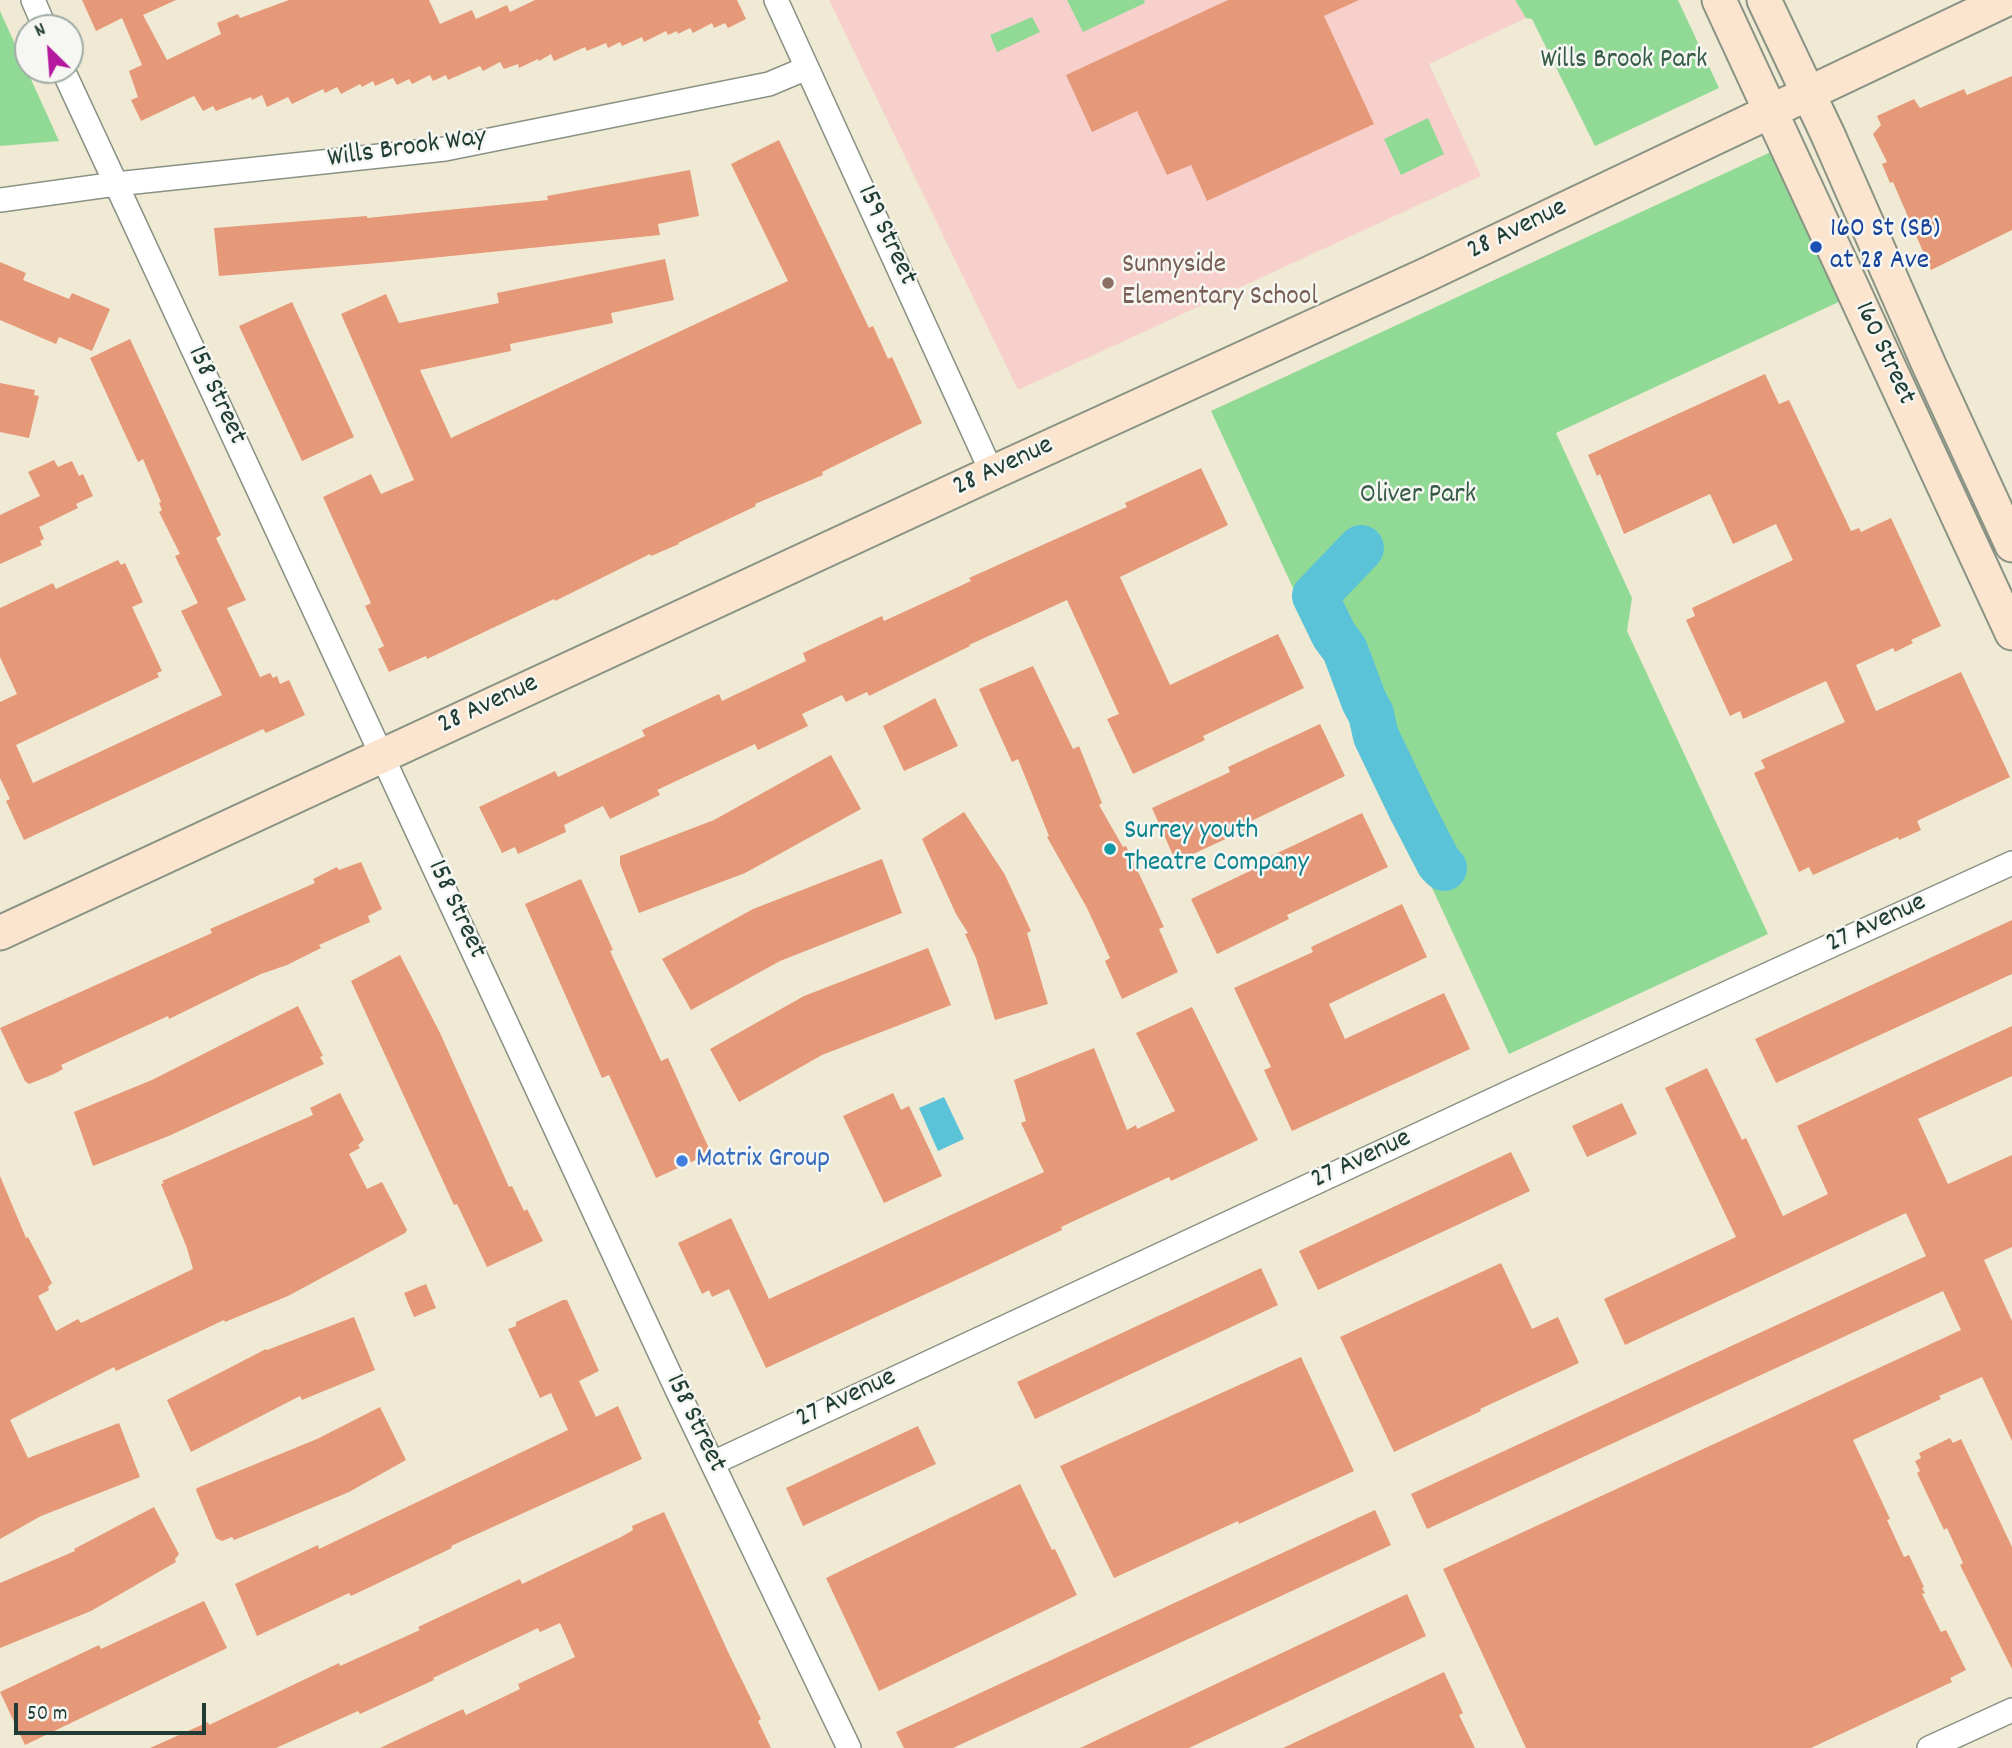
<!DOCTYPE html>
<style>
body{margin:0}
#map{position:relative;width:2012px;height:1748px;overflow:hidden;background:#f0e9d4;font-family:Dekko,sans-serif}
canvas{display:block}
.north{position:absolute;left:14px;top:14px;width:70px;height:70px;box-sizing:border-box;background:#f6f6f2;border:2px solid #a0aca6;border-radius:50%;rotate:335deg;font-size:19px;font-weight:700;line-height:28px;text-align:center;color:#1f3d34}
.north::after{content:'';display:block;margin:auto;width:24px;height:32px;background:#b5179e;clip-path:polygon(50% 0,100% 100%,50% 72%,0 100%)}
.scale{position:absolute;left:14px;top:1703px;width:192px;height:32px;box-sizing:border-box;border:4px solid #1f3d34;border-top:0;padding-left:9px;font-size:21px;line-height:24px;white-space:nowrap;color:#1f3d34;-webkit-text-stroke:5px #f6f6f2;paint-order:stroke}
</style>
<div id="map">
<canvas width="2012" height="1748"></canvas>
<div class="north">N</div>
<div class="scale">50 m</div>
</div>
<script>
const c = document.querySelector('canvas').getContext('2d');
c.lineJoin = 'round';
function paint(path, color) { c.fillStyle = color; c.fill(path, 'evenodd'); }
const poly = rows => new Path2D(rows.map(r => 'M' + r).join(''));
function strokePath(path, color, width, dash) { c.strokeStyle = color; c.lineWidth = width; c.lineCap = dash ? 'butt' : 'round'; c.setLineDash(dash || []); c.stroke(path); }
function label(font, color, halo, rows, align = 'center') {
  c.font = font + ' Dekko,sans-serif'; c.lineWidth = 5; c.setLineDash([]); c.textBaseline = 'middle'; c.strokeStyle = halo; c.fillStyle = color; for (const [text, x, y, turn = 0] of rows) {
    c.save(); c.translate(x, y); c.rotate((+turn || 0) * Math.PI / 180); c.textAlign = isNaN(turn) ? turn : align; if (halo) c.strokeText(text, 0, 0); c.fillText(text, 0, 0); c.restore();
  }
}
const built = poly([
 [829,0,1515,0,1526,18,1429,64,1481,176,1018,390]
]);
const green = poly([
 [1067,0,1144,0,1145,3,1083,32],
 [1515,0,1678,0,1719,88,1595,146,1532,19,1526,18],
 [0,11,59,141,0,146],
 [1032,17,1040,32,997,52,990,35],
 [1428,118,1444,154,1401,175,1384,139],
 [1773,151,1843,300,1556,433,1632,598,1627,631,1768,934,1509,1054,1211,411]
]);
const water = poly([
 [944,1097,964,1139,938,1151,919,1108]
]);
const river = poly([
 [1361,548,1315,596,1334,635,1345,650,1364,701,1371,714,1376,736,1412,811,1439,863,1444,868]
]);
const building = poly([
 [82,0,176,0,143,15,167,60,221,34,217,23,238,14,240,18,289,0,429,0,440,24,472,10,476,19,507,5,510,12,535,0,737,0,746,19,728,28,725,23,714,28,712,23,693,33,690,28,678,34,677,31,668,35,666,31,644,42,642,37,622,46,620,42,608,48,606,43,587,51,585,47,554,61,551,54,539,61,538,59,519,68,518,64,504,69,500,62,483,71,480,66,448,80,446,75,433,81,430,75,412,84,409,79,397,85,393,78,375,86,373,81,362,87,360,84,341,94,337,87,325,93,323,89,292,104,288,97,267,107,262,95,252,100,251,97,216,111,213,106,203,111,194,96,141,121,131,100,138,97,129,71,142,65,122,18,96,31],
 [1228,0,1359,0,1324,16,1374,124,1207,201,1191,165,1167,175,1137,111,1092,132,1066,75],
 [2012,76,2012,230,1931,270,1893,182,1890,183,1882,164,1887,162,1873,134,1881,125,1877,116,1914,99,1920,108,1964,89,1967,95],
 [779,140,869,328,873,326,888,359,892,357,922,423,822,472,823,475,755,504,756,506,678,543,679,544,651,556,650,554,555,601,554,599,427,659,426,656,389,672,378,649,384,646,365,606,371,603,323,497,371,474,381,494,414,480,341,314,386,294,399,323,499,303,497,293,665,259,674,300,611,313,613,323,510,344,511,351,420,370,451,438,788,281,731,164],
 [690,170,699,216,658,224,660,235,391,262,219,276,214,228,367,216,367,218,548,200,547,196],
 [0,262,26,273,23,280,69,299,72,293,110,309,92,351,59,337,56,344,0,320],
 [292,302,354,437,302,461,239,326],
 [130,339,221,535,216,538,246,600,227,608,260,677,270,673,273,678,277,676,280,684,289,680,305,715,266,733,263,729,24,840,6,801,10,799,0,778,0,702,17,694,0,657,0,608,53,583,56,589,118,560,121,565,125,563,143,602,132,607,162,671,157,673,159,677,16,745,33,783,222,695,181,611,198,603,175,556,180,554,159,512,162,510,159,503,161,502,143,459,138,462,90,358],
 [1765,374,1779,404,1789,400,1851,531,1859,528,1861,532,1891,518,1941,626,1911,640,1913,643,1895,652,1893,648,1856,665,1876,711,1961,672,2010,777,1917,821,1921,830,1899,840,1898,837,1813,875,1809,867,1799,872,1754,773,1765,768,1761,760,1845,722,1826,681,1743,719,1740,711,1730,716,1686,620,1695,616,1692,608,1793,560,1776,524,1733,544,1710,494,1624,534,1600,474,1597,476,1588,455],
 [0,383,35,390,34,395,39,396,29,438,0,432],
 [54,460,58,467,72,461,79,476,83,474,93,496,76,504,78,508,39,527,44,539,40,541,42,545,0,564,0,515,40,496,28,472],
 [1201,468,1228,525,1120,577,1170,685,1278,634,1304,688,1203,736,1205,740,1133,774,1107,719,1119,714,1067,600,969,645,970,646,869,696,867,692,846,702,842,695,802,714,808,726,758,750,755,744,657,790,660,795,610,819,603,806,564,825,566,832,518,854,515,847,502,853,479,807,555,771,558,777,645,736,642,730,719,694,722,701,806,661,803,653,882,616,884,621,971,581,969,578,1127,507,1125,503],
 [1033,666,1073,749,1079,746,1102,803,1099,805,1123,847,1126,846,1164,927,1159,929,1178,972,1122,999,1105,961,1110,958,1087,908,1047,837,1049,836,1018,759,1012,762,979,689],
 [935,698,958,746,904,771,883,726],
 [1320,724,1345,776,1245,824,1247,829,1176,862,1152,808,1230,772,1228,767],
 [831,755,861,809,745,873,639,913,620,864,620,856,714,820],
 [964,812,1005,875,1031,931,1027,933,1048,1004,995,1020,976,958,965,934,968,933,956,914,922,839],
 [1362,813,1388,867,1287,915,1289,919,1217,954,1191,899,1271,861,1269,857],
 [882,859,902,913,780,961,691,1010,662,959,753,909],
 [361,862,382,909,368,916,370,922,319,945,321,948,287,965,261,974,169,1019,168,1016,61,1065,63,1069,54,1074,29,1084,25,1081,0,1028,212,933,210,929,315,883,313,879,337,867,339,870],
 [581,879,613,950,610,951,661,1061,668,1058,711,1153,656,1178,609,1075,602,1078,525,904],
 [1402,904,1427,957,1329,1004,1345,1039,1444,993,1470,1049,1292,1131,1264,1070,1271,1067,1234,988,1313,952,1311,947],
 [2012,920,2012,974,1776,1083,1755,1039],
 [928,948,951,1005,822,1055,739,1102,710,1049,804,996],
 [400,955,440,1033,509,1187,512,1186,524,1211,527,1209,543,1241,487,1267,457,1204,454,1205,351,981],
 [298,1006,323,1056,320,1057,324,1064,171,1135,93,1166,74,1112,152,1080],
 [1192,1007,1258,1140,1171,1181,1169,1177,1061,1227,1062,1230,969,1274,766,1368,729,1289,712,1297,709,1290,702,1294,678,1243,731,1218,769,1299,1044,1172,1021,1123,1026,1121,1014,1080,1094,1048,1127,1130,1136,1125,1137,1129,1175,1111,1136,1033],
 [2012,1026,2012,1076,1918,1119,1948,1184,2012,1155,2012,1247,1984,1260,2012,1321,2012,1441,1982,1377,1939,1396,1941,1399,1853,1440,1890,1519,1887,1520,1904,1557,1909,1555,1924,1587,1922,1588,1925,1593,1922,1594,1941,1632,1946,1630,1966,1670,1950,1678,1952,1682,1811,1748,1526,1748,1443,1569,1961,1330,1943,1291,1427,1529,1411,1494,1926,1256,1906,1213,1625,1345,1604,1299,1736,1237,1665,1088,1707,1068,1742,1140,1746,1138,1783,1216,1828,1194,1797,1126],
 [340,1093,364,1140,358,1145,360,1148,349,1154,367,1189,382,1182,407,1230,405,1233,288,1296,225,1322,224,1320,116,1371,114,1367,10,1420,28,1458,119,1423,140,1477,41,1516,0,1539,0,1176,26,1238,28,1237,52,1283,48,1287,49,1290,38,1296,56,1331,78,1319,81,1323,193,1269,187,1248,161,1184,164,1183,162,1181,313,1115,310,1108],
 [893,1093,901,1110,909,1106,942,1176,884,1203,843,1116],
 [1622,1103,1637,1134,1587,1157,1572,1126],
 [1511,1152,1530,1191,1318,1290,1299,1251],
 [1501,1263,1532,1329,1558,1317,1579,1363,1480,1409,1481,1411,1394,1452,1340,1337],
 [1261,1268,1278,1305,1035,1419,1017,1382],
 [426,1284,436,1308,414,1317,404,1293],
 [563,1300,567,1300,599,1371,579,1381,596,1417,618,1406,642,1459,451,1546,452,1548,351,1596,349,1593,257,1636,235,1584,318,1545,319,1549,568,1430,551,1393,540,1398,508,1329,516,1326,516,1322],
 [354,1317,375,1370,302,1400,300,1396,191,1452,167,1400,266,1349,267,1350],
 [1301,1357,1354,1471,1239,1524,1238,1521,1114,1578,1060,1466],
 [380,1407,406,1460,349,1492,266,1527,234,1540,232,1537,222,1541,216,1538,196,1490,197,1488,317,1439],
 [918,1426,936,1464,803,1526,786,1488],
 [1950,1438,1953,1443,1961,1439,2012,1547,2012,1669,1960,1565,1963,1563,1947,1528,1944,1530,1917,1473,1920,1471,1915,1461,1921,1458,1919,1453],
 [1020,1484,1052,1550,1055,1549,1077,1595,879,1691,826,1578],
 [154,1507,179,1554,175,1559,176,1562,91,1611,0,1648,0,1583,75,1551,74,1549],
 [1375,1510,1391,1545,953,1748,904,1748,896,1732],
 [664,1512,729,1654,761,1719,758,1721,771,1748,380,1748,463,1709,466,1715,520,1689,518,1684,575,1657,560,1623,540,1632,538,1628,433,1678,434,1680,360,1714,358,1711,276,1748,150,1748,208,1722,209,1725,339,1663,340,1666,420,1630,418,1627,520,1579,522,1584,621,1537,633,1530,632,1526],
 [1407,1594,1426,1636,1264,1713,1189,1748,1080,1748],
 [204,1601,227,1648,25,1745,0,1692,99,1645,101,1649],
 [1444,1672,1463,1713,1459,1715,1475,1748,1283,1748]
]);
const street = poly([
 [33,0,45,28],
 [776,0,992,473],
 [63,70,678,1392,849,1748],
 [0,200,116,184,445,149,769,84,807,68],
 [713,1463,1510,1092,2012,863],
 [1929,1748,2012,1710]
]);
const secondary = poly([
 [1719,0,2012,633],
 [1764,0,1828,135,1929,365,2012,545],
 [0,933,992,473,1428,274,2005,0]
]);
const markers = [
 [1816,247,7,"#1a4fb4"],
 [1108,283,7,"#8d6e63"],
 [1110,849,7,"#0f9aa8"],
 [682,1161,7,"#3f7fe0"]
];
const parkNames = [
 ["Wills Brook Park",1624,62],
 ["Oliver Park",1418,497]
];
const streetNames = [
 ["Wills Brook Way",407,150,-8],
 ["28 Avenue",1518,231,-26],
 ["159 Street",885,236,65],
 ["160 Street",1883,354,65],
 ["158 Street",215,396,65],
 ["28 Avenue",1004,468,-25],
 ["28 Avenue",489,706,-25],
 ["158 Street",455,910,65],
 ["27 Avenue",1877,925,-25],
 ["27 Avenue",1362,1161,-25],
 ["27 Avenue",847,1400,-25],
 ["158 Street",694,1424,64]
];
const transitNames = [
 ["160 St (SB)",1830,231],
 ["at 28 Ave",1830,263]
];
const educationNames = [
 ["Sunnyside",1122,267],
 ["Elementary School",1122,299]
];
const cultureNames = [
 ["Surrey youth",1124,833],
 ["Theatre Company",1124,865]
];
const shopNames = [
 ["Matrix Group",696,1161]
];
paint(built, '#f7d0cb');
paint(green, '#91da96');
paint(water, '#5bc3d7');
strokePath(river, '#5bc3d7', 46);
paint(building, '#e69979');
strokePath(street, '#889384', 26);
strokePath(secondary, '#889384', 37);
strokePath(street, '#fff', 23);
strokePath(secondary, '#fbe5cf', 33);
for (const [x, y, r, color] of markers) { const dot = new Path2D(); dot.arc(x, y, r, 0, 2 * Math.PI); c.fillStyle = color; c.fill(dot); strokePath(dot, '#f6f6f2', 2.5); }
label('28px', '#365c48', '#f6f6f2', parkNames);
label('28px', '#1f3d34', '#f6f6f2', streetNames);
label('28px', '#164399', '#f6f6f2', transitNames, 'left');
label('28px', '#785e54', '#f6f6f2', educationNames, 'left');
label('28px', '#0d838f', '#f6f6f2', cultureNames, 'left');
label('28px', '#366cbe', '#f6f6f2', shopNames, 'left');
</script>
